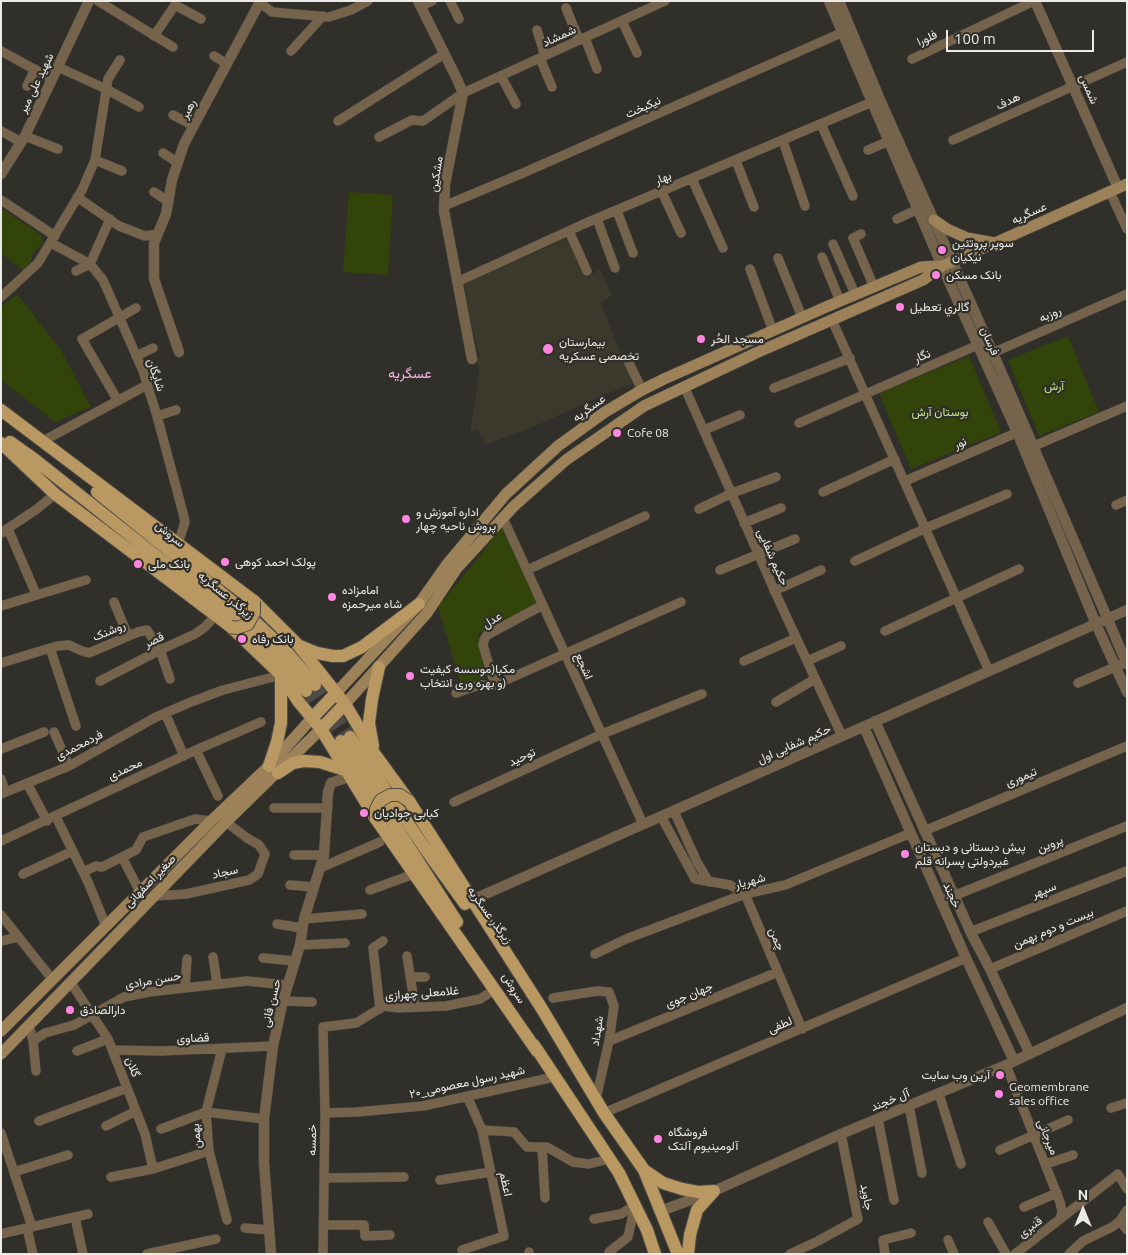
<!DOCTYPE html>
<meta charset="utf-8">
<style>
body{margin:0}
#map{position:relative;width:1128px;height:1255px;overflow:hidden;background:#302f29;font-family:Ubuntu,sans-serif}
canvas{display:block}
.frame{position:absolute;inset:0;border:2px solid #ecebe7;pointer-events:none}
.north{position:absolute;left:1058px;top:1185px;width:50px;height:50px;-webkit-text-stroke:4px #302f29;paint-order:stroke;rotate:0deg;font-size:14px;font-weight:700;line-height:20px;text-align:center;color:#ecebe7}
.north::after{content:'';display:block;margin:auto;width:18px;height:22px;background:#ecebe7;clip-path:polygon(50% 0,100% 100%,50% 72%,0 100%)}
.scale{position:absolute;left:946px;top:30px;width:148px;height:22px;box-sizing:border-box;border:2px solid #ecebe7;border-top:0;padding-left:6px;font-size:15px;line-height:18px;white-space:nowrap;color:#ecebe7;-webkit-text-stroke:4px #302f29;paint-order:stroke}
</style>
<div id="map">
<canvas width="1128" height="1255"></canvas>
<div class="frame"></div>
<div class="north">N</div>
<div class="scale">100 m</div>
</div>
<script>
const c = document.querySelector('canvas').getContext('2d');
c.lineJoin = 'round';
function paint(path, color) { c.fillStyle = color; c.fill(path, 'evenodd'); }
const poly = rows => new Path2D(rows.map(r => 'M' + r).join(''));
function strokePath(path, color, width, dash) { c.strokeStyle = color; c.lineWidth = width; c.lineCap = dash ? 'butt' : 'round'; c.setLineDash(dash || []); c.stroke(path); }
function label(font, color, halo, rows, align = 'center') {
  c.font = font + ' Ubuntu,Vazirmatn,sans-serif'; c.lineWidth = 4.5; c.setLineDash([]); c.textBaseline = 'middle'; c.strokeStyle = halo; c.fillStyle = color; for (const [text, x, y, turn = 0] of rows) {
    c.save(); c.translate(x, y); c.rotate((+turn || 0) * Math.PI / 180); c.textAlign = isNaN(turn) ? turn : align; if (halo) c.strokeText(text, 0, 0); c.fillText(text, 0, 0); c.restore();
  }
}
const built = poly([
 [568,238,586,278,600,269,612,295,601,303,633,384,606,394,540,424,485,445,477,430,470,432,478,380,479,370,476,359,480,357,472,329,464,284]
]);
const green = poly([
 [349,192,393,195,388,275,343,272],
 [1,208,41,235,43,243,32,254,32,259,24,271,1,253],
 [17,294,61,350,91,407,55,422,1,380,1,307],
 [1068,336,1099,412,1039,436,1008,360],
 [969,356,1001,432,911,469,879,393],
 [502,528,538,604,478,634,486,678,461,684,438,607]
]);
const primaryTunnel = poly([
 [315,685,350,737],
 [306,691,341,741]
]);
const minor = poly([
 [98,1,173,47],
 [258,1,272,12,329,17,351,10,368,1],
 [450,1,459,19],
 [420,6,432,1],
 [566,8,579,40],
 [622,21,637,53],
 [537,30,545,56],
 [154,36,175,5,201,19],
 [585,38,597,69],
 [1,51,52,79],
 [291,51,323,16],
 [214,56,227,64],
 [540,58,552,87],
 [912,59,1034,1],
 [58,67,106,89,139,107],
 [501,76,516,104],
 [27,86,35,69],
 [173,115,194,126],
 [338,121,444,54],
 [821,124,853,196],
 [1,131,21,142],
 [25,136,58,149],
 [379,137,412,120,423,121,463,93,665,1],
 [953,140,1127,62],
 [783,141,805,206],
 [868,150,894,139],
 [163,153,178,163],
 [95,160,122,171],
 [736,161,754,207],
 [692,179,723,248],
 [154,192,169,202],
 [662,192,681,233],
 [1110,192,1127,229],
 [77,197,119,226,145,236,158,234],
 [1,200,55,236],
 [444,206,523,173,848,30],
 [617,211,633,253],
 [597,219,615,268],
 [897,219,918,209],
 [569,231,587,271],
 [861,234,853,238,874,287],
 [51,243,90,264,103,280,143,371,157,416,183,513,185,522,178,544],
 [833,244,855,294],
 [822,257,840,301],
 [778,258,802,317],
 [750,269,773,331],
 [76,271,90,264,110,219],
 [457,282,586,223,877,100],
 [1,297,38,263,82,190,95,160,108,79,120,60],
 [832,320,989,671],
 [988,355,1127,294],
 [136,356,153,348],
 [629,363,642,390],
 [684,386,780,603,842,736],
 [774,388,850,358],
 [118,401,82,339,136,308],
 [157,416,176,410],
 [799,423,987,341],
 [704,430,740,415],
 [43,441,147,385],
 [1027,449,1127,406],
 [905,481,1023,430],
 [823,492,895,459],
 [1116,505,1127,500],
 [699,509,732,493,776,477],
 [503,518,643,824],
 [744,523,781,508],
 [8,529,36,594],
 [1,533,37,509,55,494],
 [855,561,926,528,1007,494],
 [527,570,645,516],
 [720,570,795,539],
 [774,591,821,570],
 [114,602,128,636],
 [1,606,86,580],
 [885,631,1019,569],
 [50,648,76,726],
 [744,661,796,638],
 [807,661,841,646],
 [1,663,57,646,69,645,82,651,89,653,138,632,147,630,160,650,170,679],
 [100,681,160,650,195,634,205,627,215,616],
 [1078,683,1122,664],
 [495,685,483,645,484,640,487,635,543,605],
 [456,693,479,685,495,685,681,602],
 [776,702,815,679],
 [165,713,184,756],
 [54,732,69,766],
 [1,749,44,732],
 [196,750,218,796],
 [1,779,5,792],
 [27,783,47,821],
 [1,794,69,766,156,717,191,702,223,690,281,675],
 [454,802,602,734,702,694],
 [274,808,328,808],
 [674,811,697,862,709,882],
 [661,816,695,879,730,885,745,894,802,1029],
 [56,817,88,882,106,926],
 [924,831,1127,746],
 [1,841,196,750,261,722],
 [294,855,324,855],
 [122,857,138,888],
 [320,868,380,842],
 [83,872,96,866,102,867,136,850,143,837,195,819,211,821],
 [23,874,73,851],
 [290,885,314,887],
 [370,890,414,874],
 [155,896,186,894,249,880,258,874,265,854,259,845,247,838,226,822],
 [941,901,1127,826],
 [1,915,52,979],
 [304,919,362,914],
 [277,924,302,928],
 [970,932,1127,871],
 [1,941,18,937],
 [300,945,345,943],
 [595,954,626,939,745,894,785,885,911,833],
 [407,956,415,1007],
 [213,957,217,983],
 [263,958,295,961],
 [990,969,1127,911],
 [410,977,425,977],
 [71,983,108,1039,145,1134,153,1169],
 [185,987,187,959],
 [553,998,597,991,609,992,614,1006,609,1041,596,1099],
 [283,1001,312,1002],
 [380,1009,373,948,383,941],
 [29,1025,33,1041,36,1071],
 [33,1041,45,1033,74,1025,124,997,149,992,247,981,287,985],
 [609,1041,778,972],
 [222,1049,206,1112,209,1151,227,1220],
 [113,1050,161,1051,273,1046],
 [77,1051,108,1039],
 [1006,1065,1060,1202,1062,1212,1060,1219],
 [939,1094,961,1164],
 [909,1106,922,1173],
 [1111,1108,1127,1103],
 [325,1113,357,1112,423,1106,554,1077],
 [604,1113,966,958],
 [878,1119,894,1200],
 [39,1121,127,1088],
 [106,1126,136,1111],
 [161,1129,206,1112,264,1119],
 [482,1130,514,1132,527,1147,547,1147,573,1162,589,1164,609,1159],
 [1,1133,32,1227],
 [542,1147,545,1198],
 [1000,1150,1068,1120],
 [1046,1164,1073,1155],
 [14,1172,68,1155],
 [111,1177,153,1169,209,1151],
 [324,1178,404,1177],
 [440,1180,491,1172],
 [1024,1207,1057,1193],
 [75,1217,83,1254],
 [594,1219,621,1214,635,1205],
 [1120,1221,1127,1230],
 [988,1222,1006,1254],
 [323,1225,364,1225,365,1236,390,1235],
 [27,1228,33,1254],
 [245,1228,269,1230],
 [1,1234,88,1214],
 [948,1240,954,1254],
 [462,1250,504,1236,482,1130,467,1096],
 [529,1252,529,1254],
 [147,1254,216,1239],
 [323,1254,325,1113,323,1027,356,1023,384,1006,398,1008,446,1006,480,999,494,990],
 [609,1254,609,1252,628,1237,635,1205],
 [790,1254,818,1241,858,1219,841,1134],
 [885,1254,883,1240,911,1233],
 [1015,1254,1118,1174,1127,1189],
 [1069,1254,1083,1241,1112,1227,1120,1221,1127,1210]
]);
const tertiary = poly([
 [418,1,457,79,463,93,445,184,444,211,472,359],
 [829,1,942,266,1017,432,1096,624,1127,692],
 [839,1,881,102,993,353,1127,664],
 [1035,1,1118,188],
 [1,174,25,136,89,1],
 [179,352,154,279,154,243,166,214,172,180,184,144,260,2],
 [875,721,972,935,990,969,1030,1054],
 [864,727,966,958,1014,1061],
 [472,900,1127,610],
 [661,1211,714,1191,841,1134,1006,1065,1127,1008],
 [271,1254,264,1163,264,1119,273,1046,283,1001,300,945,304,919,324,855,328,792,331,783,351,776]
]);
const secondary = poly([
 [934,220,947,229,967,238,995,243],
 [336,693,419,604,448,563,506,494,558,446,605,412,642,390,664,379,826,307,921,267,941,266],
 [345,704,427,613,457,568,514,506,566,460,644,406,756,353,923,280,942,266,995,243,1127,184],
 [1,1031,211,821,269,766,313,717],
 [1,1054,226,822,321,729]
]);
const primary = poly([
 [1,410,254,601,298,645,345,704,374,753,409,801,542,1009,604,1113,644,1170,678,1254],
 [10,442,34,459,233,617,277,656,306,691],
 [1,443,55,494,231,627,281,675,298,701,321,729,376,819,537,1051],
 [97,492,240,608,284,649,315,685],
 [300,646,317,653,333,656,343,656,362,647,419,604],
 [313,717,336,693],
 [321,729,345,704],
 [350,737,426,850,465,904],
 [341,741,457,922],
 [373,746,369,723,372,699,379,667],
 [269,766,277,742,281,723,281,675],
 [278,773,293,763,304,761,320,762,348,771],
 [534,1045,619,1173,647,1230,655,1254],
 [644,1170,663,1183,682,1189,698,1192,714,1191],
 [688,1254,690,1235,697,1210,714,1191]
]);
const primaryBridge = poly([
 [231,627,237,628,248,624,254,613,254,601],
 [376,819,376,809,381,800,390,795,400,795,409,801]
]);
const markers = [
 [942,250,5,"#fe85e0"],
 [936,275,5,"#fe85e0"],
 [900,307,5,"#fe85e0"],
 [701,339,5,"#fe85e0"],
 [548,349,6,"#fe85e0"],
 [617,433,5,"#fe85e0"],
 [406,519,5,"#fe85e0"],
 [225,562,5,"#fe85e0"],
 [138,564,5,"#fe85e0"],
 [332,597,5,"#fe85e0"],
 [242,639,5,"#fe85e0"],
 [410,676,5,"#fe85e0"],
 [364,813,5,"#fe85e0"],
 [905,854,5,"#fe85e0"],
 [70,1010,5,"#fe85e0"],
 [1000,1075,5,"#fe85e0"],
 [999,1094,5,"#fe85e0"],
 [658,1139,5,"#fe85e0"]
];
const streetNames = [
 ["شمشاد",559,36,-25],
 ["فلورا",927,38,-25],
 ["شهید علی میر",36,83,-64],
 ["شمس",1089,89,66],
 ["هدف",1008,101,-25],
 ["نیکبخت",643,107,-24],
 ["رهبر",188,109,-62],
 ["مشکین",436,174,-81],
 ["بهار",663,178,-23],
 ["عسگریه",1029,213,-24],
 ["روزبه",1050,314,-24],
 ["فرسان",990,341,66],
 ["نگار",922,356,-23],
 ["شایگان",156,375,71],
 ["عسگریه",589,408,-36],
 ["نور",960,443,-23],
 ["سروش",170,534,39],
 ["حکیم شفایی",773,557,66],
 ["زیرگذر عسگریه",226,595,39],
 ["عدل",492,620,-32],
 ["روشنک",109,631,-23],
 ["قصر",154,640,-26],
 ["اشجع",584,666,66],
 ["حکیم شفایی اول",794,744,-24],
 ["فردمحمدی",79,745,-27],
 ["توحید",522,757,-25],
 ["محمدی",125,769,-25],
 ["تیموری",1021,777,-23],
 ["پروین",1050,844,-22],
 ["سجاد",225,872,-13],
 ["صغیر اصفهانی",150,881,-46],
 ["شهریار",750,881,-15],
 ["سپهر",1044,890,-21],
 ["خجند",952,895,66],
 ["زیرگذر عسگریه",490,915,54],
 ["بیست و دوم بهمن",1053,928,-23],
 ["چمن",777,939,67],
 ["حسن مرادی",153,980,-10],
 ["سروش",514,988,58],
 ["غلامعلی چهرازی",422,993,-4],
 ["جهان جوی",689,995,-22],
 ["حسن فانی",271,1003,-76],
 ["لطفی",780,1025,-23],
 ["شهداد",597,1031,-81],
 ["قضاوی",193,1038,-2],
 ["گلان",133,1067,69],
 ["۲۰_شهید رسول معصومی",467,1082,-12],
 ["آل خجند",890,1100,-22],
 ["بهمن",196,1136,-95],
 ["میرجانی",1048,1137,68],
 ["خمسه",312,1140,-89],
 ["اعظم",506,1184,78],
 ["جاوید",867,1197,79],
 ["قنبری",1030,1227,-37]
];
const poiNames = [
 ["سوپر پروتئین",952,243],
 ["نیکیان",952,257],
 ["بانک مسکن",946,275],
 ["گالري تعطيل",910,307],
 ["مسجد الحُر",711,339],
 ["بیمارستان",559,342],
 ["تخصصی عسکریه",559,356],
 ["Cofe 08",627,433],
 ["اداره آموزش و",416,512],
 ["پروش ناحیه چهار",416,526],
 ["پولک احمد کوهی",235,562],
 ["بانک ملی",148,564],
 ["امامزاده",342,590],
 ["شاه میرحمزه",342,604],
 ["بانک رفاه",252,639],
 ["مکبا(موسسه کیفیت",420,669],
 ["و بهره وری انتخاب)",420,683],
 ["کبابی جوادیان",374,813],
 ["پیش دبستانی و دبستان",915,847],
 ["غیردولتی پسرانه قلم",915,861],
 ["دارالصادق",80,1010],
 ["آرین وب سایت",990,1075,"right"],
 ["Geomembrane",1009,1087],
 ["sales office",1009,1101],
 ["فروشگاه",668,1132],
 ["آلومینیوم آلتک",668,1146]
];
const parkNames = [
 ["آرش",1054,386],
 ["بوستان آرش",940,412]
];
const neighbourhoodNames = [
 ["عسگریه",410,373]
];
paint(built, '#3b392c');
paint(green, '#33440a');
strokePath(primaryTunnel, '#4c4b46', 12, [12, 6]);
strokePath(minor, '#4e4d47', 10);
strokePath(tertiary, '#4e4d47', 11);
strokePath(secondary, '#4e4d47', 12);
strokePath(primary, '#4e4d47', 14);
strokePath(minor, '#75644b', 9);
strokePath(tertiary, '#75644b', 10);
strokePath(secondary, '#9c8159', 11);
strokePath(primary, '#ba9862', 12);
strokePath(primaryBridge, '#4e4d47', 14, []);
strokePath(primaryBridge, '#ba9862', 12);
for (const [x, y, r, color] of markers) { const dot = new Path2D(); dot.arc(x, y, r, 0, 2 * Math.PI); c.fillStyle = color; c.fill(dot); strokePath(dot, '#302f29', 2); }
label('12px', '#ecebe7', '#302f29', streetNames);
label('12px', '#ecebe7', '#302f29', poiNames, 'left');
label('12px', '#c6e889', '#302f29', parkNames);
label('14px', '#f9b5e5', '#302f29', neighbourhoodNames);
</script>
